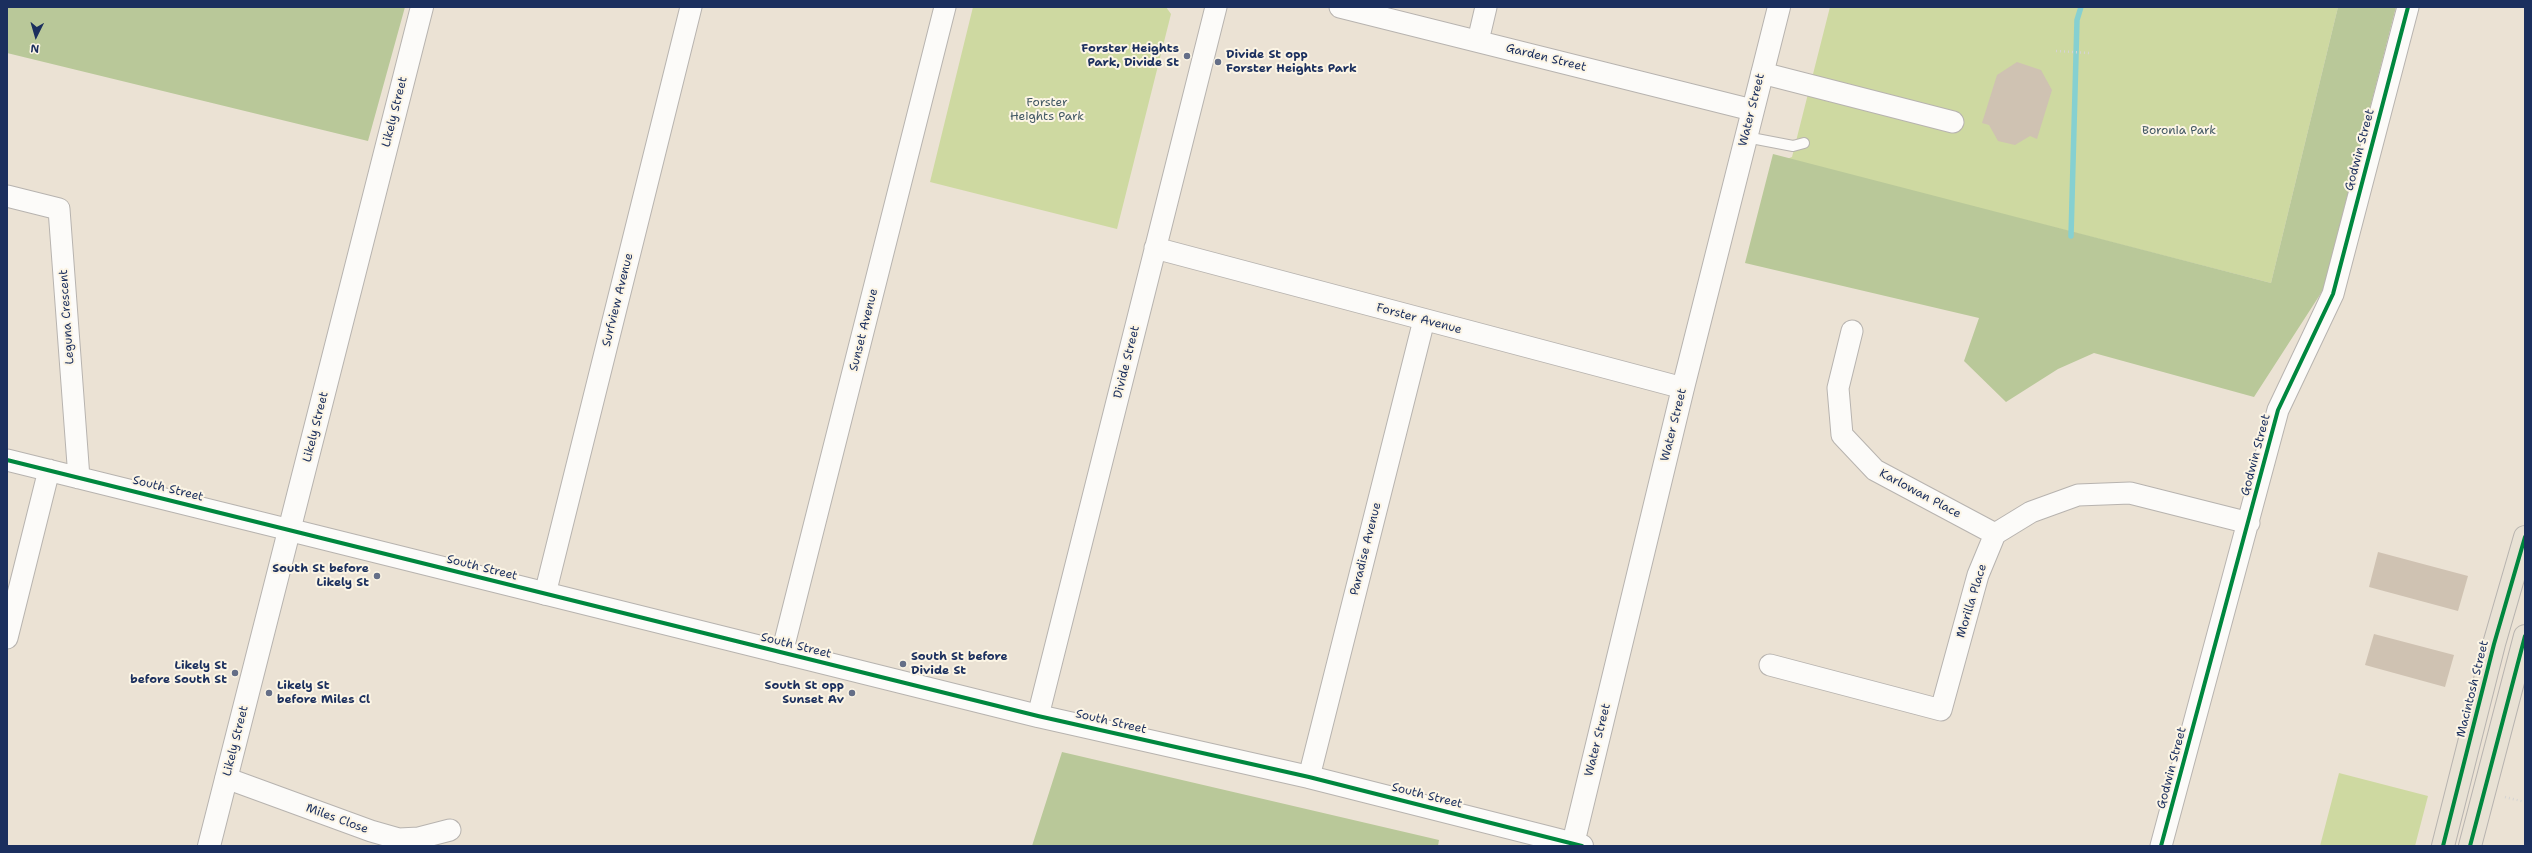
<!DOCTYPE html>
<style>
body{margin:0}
#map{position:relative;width:2532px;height:853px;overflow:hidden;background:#ebe2d4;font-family:"Shantell Sans",sans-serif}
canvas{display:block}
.frame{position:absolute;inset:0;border:8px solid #1b2f5e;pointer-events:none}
.north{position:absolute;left:16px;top:16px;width:40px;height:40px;-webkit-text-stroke:3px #fcf5e5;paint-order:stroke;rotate:185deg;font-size:11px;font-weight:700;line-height:16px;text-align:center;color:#1b2f5e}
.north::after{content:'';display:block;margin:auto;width:14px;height:18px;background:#1b2f5e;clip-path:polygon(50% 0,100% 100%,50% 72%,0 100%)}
</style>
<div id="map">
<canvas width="2532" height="853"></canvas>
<div class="frame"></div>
<div class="north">N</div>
</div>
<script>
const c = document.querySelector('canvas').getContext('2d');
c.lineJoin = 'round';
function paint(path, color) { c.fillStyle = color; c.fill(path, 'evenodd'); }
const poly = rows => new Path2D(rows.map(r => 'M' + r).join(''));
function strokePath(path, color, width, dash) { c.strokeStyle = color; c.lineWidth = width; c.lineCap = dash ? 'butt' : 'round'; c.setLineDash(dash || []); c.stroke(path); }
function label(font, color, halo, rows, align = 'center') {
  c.font = font + ' "Shantell Sans",sans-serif'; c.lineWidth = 4; c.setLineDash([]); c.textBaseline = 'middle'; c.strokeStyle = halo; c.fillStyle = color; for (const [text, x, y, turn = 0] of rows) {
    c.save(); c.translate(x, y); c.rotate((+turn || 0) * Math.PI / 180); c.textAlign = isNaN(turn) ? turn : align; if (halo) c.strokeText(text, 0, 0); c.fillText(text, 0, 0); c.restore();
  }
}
const green = poly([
 [973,7,1166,7,1171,14,1117,229,930,182],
 [1830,7,2338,7,2271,283,1787,159,1792,157],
 [2339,773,2428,796,2415,846,2320,846]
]);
const forest = poly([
 [7,7,405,7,368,141,7,53],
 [2338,7,2396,7,2323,290,2254,397,2094,353,2058,369,2006,402,1964,361,1979,318,1745,263,1773,154,2271,283],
 [1062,752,1439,840,1438,846,1032,846]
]);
const stream = poly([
 [2071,236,2077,20,2081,7]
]);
const building = poly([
 [2017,62,2041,70,2052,90,2037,139,2030,136,2015,145,1998,141,1989,125,1982,123,1997,75],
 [2378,552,2468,576,2458,611,2369,587],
 [2374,634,2454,655,2445,687,2365,665]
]);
const path = poly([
 [2056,51,2089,53],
 [2505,797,2525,802]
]);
const service = poly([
 [1746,137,1793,146,1804,143]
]);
const minor = poly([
 [1340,7,1752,110],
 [1478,41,1486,7],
 [1762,73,1953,122],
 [7,196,59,209,79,478],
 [1155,248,1683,388],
 [1852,331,1838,388,1842,435,1875,470,1995,534],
 [7,460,290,530],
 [545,594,691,7],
 [7,638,49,470],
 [782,653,945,7],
 [1770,665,1941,710,1978,575,1995,534,2031,512,2078,495,2130,493,2249,523],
 [1038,716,1216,7],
 [1309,777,1424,320],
 [226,778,371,831,399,839,419,838,450,830],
 [2161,846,2278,410,2333,294,2408,7]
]);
const tertiary = poly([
 [290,530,1038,716,1309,777,1582,846],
 [1573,844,1683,388,1779,7],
 [209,846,422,7]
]);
const primary = poly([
 [2443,846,2494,644,2525,537],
 [2470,846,2525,636]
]);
const cycleway = poly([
 [7,460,1038,716,1309,777,1582,846],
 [2161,846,2278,410,2333,294,2408,7],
 [2443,846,2494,644,2525,537],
 [2470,846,2525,636]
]);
const markers = [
 [1187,56,4,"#646e87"],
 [1218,62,4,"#646e87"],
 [377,576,4,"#646e87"],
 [903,664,4,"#646e87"],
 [235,673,4,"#646e87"],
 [269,693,4,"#646e87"],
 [852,693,4,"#646e87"]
];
const poiNames = [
 ["Forster Heights",1179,49],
 ["Park, Divide St",1179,63],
 ["Divide St opp",1226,55,"left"],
 ["Forster Heights Park",1226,69,"left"],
 ["South St before",369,569],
 ["Likely St",369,583],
 ["South St before",911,657,"left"],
 ["Divide St",911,671,"left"],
 ["Likely St",227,666],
 ["before South St",227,680],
 ["Likely St",277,686,"left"],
 ["before Miles Cl",277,700,"left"],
 ["South St opp",844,686],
 ["Sunset Av",844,700]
];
const streetNames = [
 ["Garden Street",1546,58,14],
 ["Water Street",1752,110,-76],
 ["Likely Street",395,112,-76],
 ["Godwin Street",2360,150,-75],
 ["Surfview Avenue",618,300,-76],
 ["Leguna Crescent",67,317,-94],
 ["Forster Avenue",1419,319,15],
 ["Sunset Avenue",864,330,-76],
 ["Divide Street",1127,362,-76],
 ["Water Street",1674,425,-76],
 ["Likely Street",316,427,-76],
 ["Godwin Street",2256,455,-75],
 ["South Street",168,489,14],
 ["Karlowan Place",1920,494,28],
 ["Paradise Avenue",1366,549,-76],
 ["South Street",482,568,14],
 ["Morilla Place",1972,601,-73],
 ["South Street",796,646,14],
 ["Macintosh Street",2473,689,-76],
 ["South Street",1111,722,13],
 ["Water Street",1598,740,-76],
 ["Likely Street",236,741,-76],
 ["Godwin Street",2172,768,-75],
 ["South Street",1427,796,14],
 ["Miles Close",337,819,20]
];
const parkNames = [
 ["Forster",1047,103],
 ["Heights Park",1047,117],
 ["Boronia Park",2179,131]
];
paint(green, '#ced9a1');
paint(forest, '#b9c899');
strokePath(stream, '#86d0d1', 5.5);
paint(building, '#cfc2b2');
strokePath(service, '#b7b3af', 12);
strokePath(minor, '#b7b3af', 23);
strokePath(tertiary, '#b7b3af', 24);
strokePath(primary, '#b7b3af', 24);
strokePath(path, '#d5d4d2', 2.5, [1, 3]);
strokePath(service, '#fcfbf9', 10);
strokePath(minor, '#fcfbf9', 21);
strokePath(tertiary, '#fcfbf9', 22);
strokePath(primary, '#e8e1d4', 22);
strokePath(cycleway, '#00873e', 4);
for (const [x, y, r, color] of markers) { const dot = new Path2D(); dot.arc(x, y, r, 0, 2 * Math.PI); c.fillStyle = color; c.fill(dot); strokePath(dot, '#fcf5e5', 1.5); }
label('bold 12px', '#1b2f5e', '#fcf5e5', poiNames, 'right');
label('12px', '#1b2f5e', '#fcf5e5', streetNames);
label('12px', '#425864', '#fcf5e5', parkNames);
</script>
